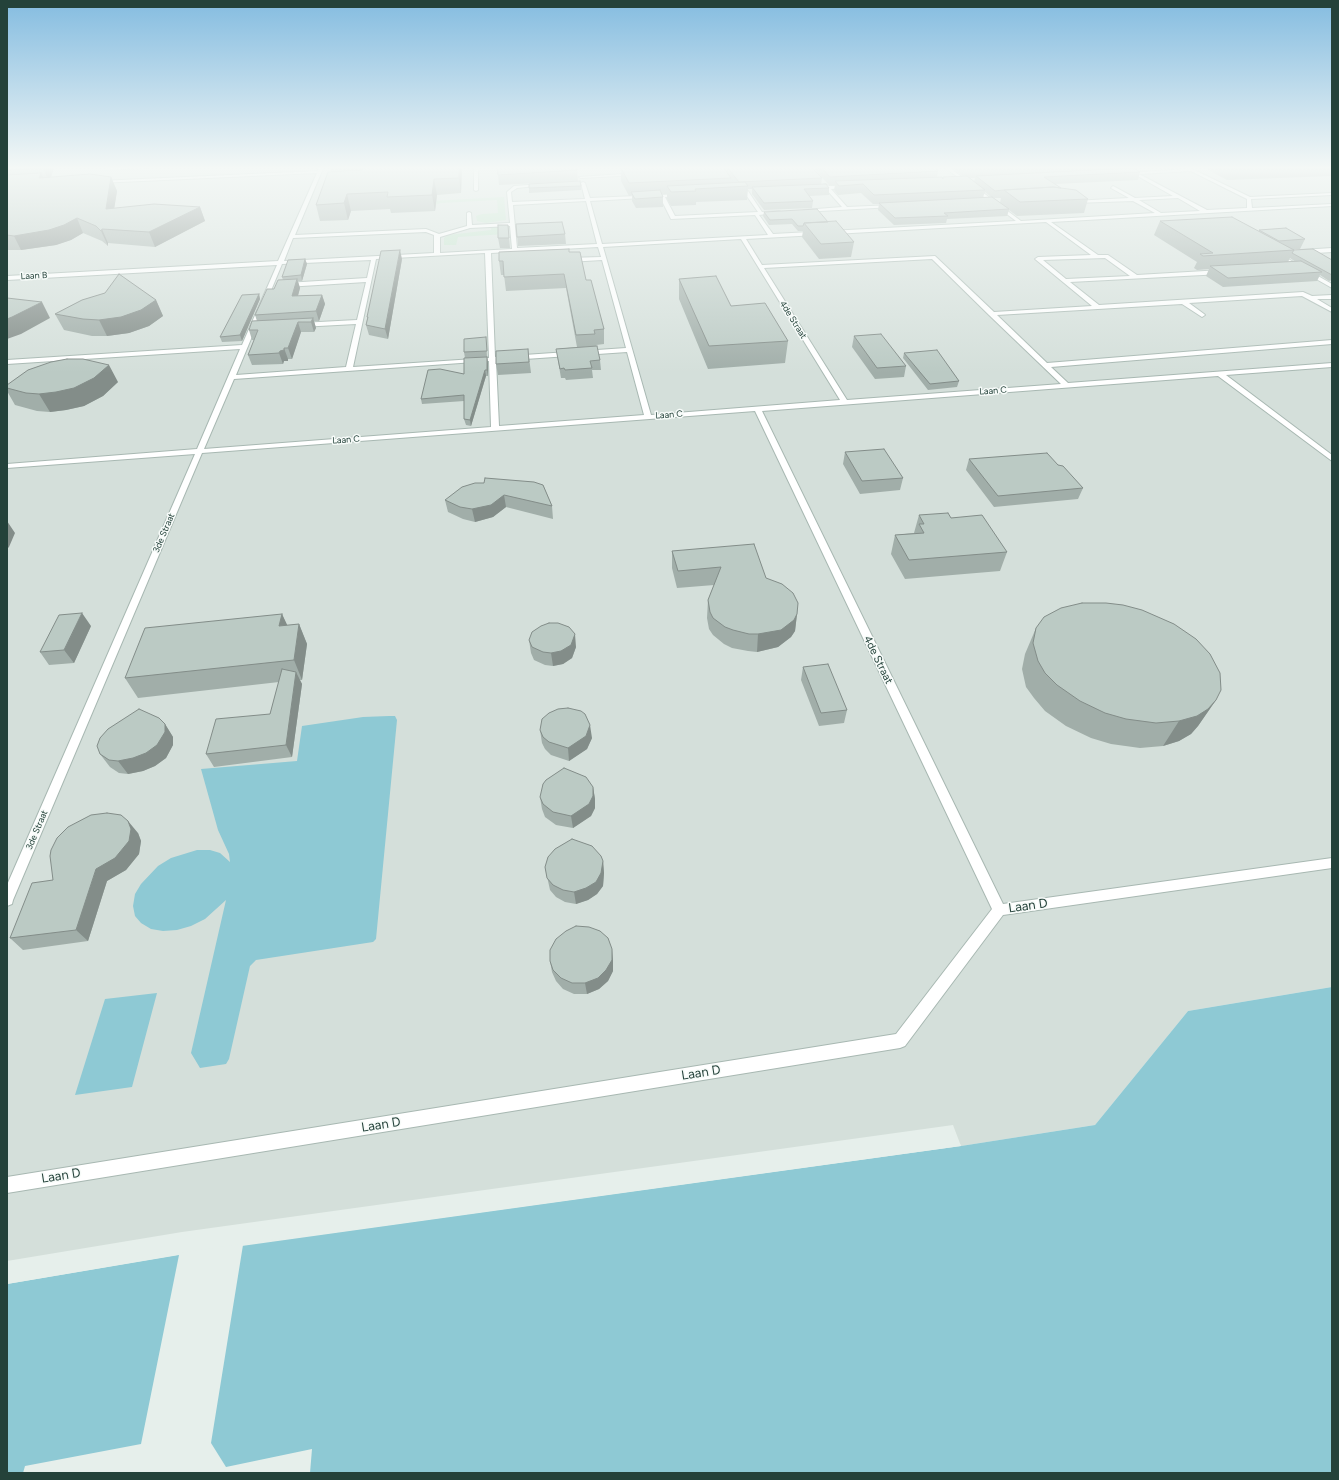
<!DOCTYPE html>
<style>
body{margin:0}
#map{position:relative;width:1339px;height:1480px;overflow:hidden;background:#e6efeb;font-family:Figtree,sans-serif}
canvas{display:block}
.frame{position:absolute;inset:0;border:8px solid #24423a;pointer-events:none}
</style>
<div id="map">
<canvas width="1339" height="1480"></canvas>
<div class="frame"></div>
</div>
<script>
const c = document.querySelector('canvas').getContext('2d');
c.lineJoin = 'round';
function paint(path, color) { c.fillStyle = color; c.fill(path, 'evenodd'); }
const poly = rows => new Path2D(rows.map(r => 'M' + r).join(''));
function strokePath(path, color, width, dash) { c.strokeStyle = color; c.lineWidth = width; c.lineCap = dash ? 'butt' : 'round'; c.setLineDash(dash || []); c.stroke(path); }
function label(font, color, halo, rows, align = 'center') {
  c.font = font + ' Figtree,sans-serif'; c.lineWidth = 3; c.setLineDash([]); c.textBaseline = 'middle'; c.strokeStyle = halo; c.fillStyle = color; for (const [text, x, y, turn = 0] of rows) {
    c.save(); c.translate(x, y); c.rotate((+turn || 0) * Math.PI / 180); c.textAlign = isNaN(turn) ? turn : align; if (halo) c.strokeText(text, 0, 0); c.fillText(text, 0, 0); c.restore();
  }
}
const built = poly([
 [7,166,1332,166,1332,987,1188,1011,1095,1125,961,1146,953,1125,182,1232,7,1261]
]);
const green = poly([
 [504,197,506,220,486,223,477,221,476,216,482,214,498,213,497,200,441,203,434,205,394,203],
 [491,226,505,226,506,234,458,237,456,245,444,245,444,238,448,235,491,230]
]);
const water = poly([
 [389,716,395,716,397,720,376,939,373,942,256,960,250,966,229,1059,226,1064,200,1068,191,1053,226,900,205,919,191,926,177,930,163,931,151,929,141,923,135,916,133,906,135,894,141,884,158,866,171,858,197,850,210,850,220,853,230,862,229,854,218,830,201,769,297,761,302,726,363,717],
 [1332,987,1332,1473,7,1473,7,1284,177,1255,961,1146,1095,1125,1188,1011],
 [157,993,132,1087,75,1095,105,999]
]);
const pier = poly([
 [960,1144,961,1146,243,1245,211,1443,226,1467,312,1449,310,1473,23,1473,25,1466,141,1444,179,1255,7,1284,7,1282,177,1253]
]);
const lane = poly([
 [120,166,124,167,186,166,105,170,103,169,120,166],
 [320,166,324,166,295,235,426,229,439,234,467,226,467,213,469,212,471,213,472,225,510,223,507,192,514,186,542,184,544,185,517,188,511,192,512,202,585,199,581,183,583,182,585,183,590,198,684,194,682,196,665,197,675,216,758,212,744,192,748,191,762,212,779,211,781,212,759,215,773,234,1016,221,943,166,947,166,1021,221,1155,213,1133,201,1073,203,1071,202,1073,201,1129,198,1111,188,1113,186,1135,198,1173,196,1134,174,1125,173,1187,169,1184,167,1186,166,1250,197,1332,193,1332,195,1251,199,1252,208,1332,204,1332,206,1051,222,1098,255,1108,255,1137,275,1222,270,1225,272,1222,274,1070,282,1099,305,1303,292,1312,296,1332,295,1332,299,1317,299,1332,308,1332,312,1302,296,1189,303,1204,314,1205,315,1202,317,1182,304,997,315,1047,363,1332,340,1332,344,1051,367,1068,383,1332,363,1332,367,1226,375,1332,455,1332,461,1218,376,762,411,1003,904,1332,858,1332,868,1003,915,905,1046,900,1048,7,1193,7,1177,896,1034,992,909,755,411,202,453,13,900,12,904,7,906,7,885,195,454,7,468,7,464,197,449,240,349,7,364,7,360,242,345,277,265,7,280,7,276,278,261,317,173,98,183,96,182,98,181,318,171,320,166],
 [1191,171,1247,199,1247,208,1207,210,1139,174,1191,171],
 [660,197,671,219,755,215,768,235,602,244,590,201,660,197],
 [1178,198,1200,211,1161,213,1139,200,1178,198],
 [586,201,597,244,517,248,513,205,586,201],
 [1046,222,1091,255,1038,257,1035,259,1092,306,994,312,935,256,762,265,746,239,1046,222],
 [510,226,512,249,440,253,440,237,470,228,510,226],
 [426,232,434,235,434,253,284,261,293,238,426,232],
 [741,239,840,400,651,415,603,247,741,239],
 [598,247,601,257,568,258,565,260,568,262,602,260,626,348,495,357,491,253,598,247],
 [485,253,489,358,353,367,376,259,485,253],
 [1105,258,1130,276,1066,279,1043,260,1105,258],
 [932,259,989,315,1061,384,847,400,764,268,932,259],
 [371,260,367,278,286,283,283,285,286,287,366,282,357,320,300,323,297,325,300,327,356,324,346,367,236,375,282,264,371,260],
 [627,352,644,415,499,426,496,361,627,352],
 [489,361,491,427,204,449,234,379,489,361],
 [474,166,478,166,478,190,476,191,474,190,474,166],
 [797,166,830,166,796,168,797,166],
 [638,173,636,175,581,178,579,177,638,173],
 [825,184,829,186,852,186,850,188,831,189,847,207,893,205,895,206,893,207,802,212,804,210,842,207,826,189,813,188,824,186,823,185,825,184],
 [1332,248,1332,252,1301,254,1298,252,1301,250,1332,248],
 [1276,252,1332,284,1332,288,1274,255,1273,254,1276,252]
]);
const wall = poly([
 [7,166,54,168,51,177,111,177,117,191,114,208,200,207,205,221,155,247,108,243,108,246,102,241,83,233,71,240,56,245,21,250,7,250],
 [331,166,462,166,461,193,437,195,435,211,391,213,390,209,351,211,348,220,320,221,316,205,331,172,330,167],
 [497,166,577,170,578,181,499,185],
 [646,166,810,166,822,178,821,185,829,188,829,195,809,196,813,201,812,208,764,210,752,194,752,189,748,189,747,200,696,202,696,205,671,206,667,199,667,194,662,194,663,197,663,207,636,208,632,201,632,195,629,196,621,181,621,168,647,167],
 [815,166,935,166,938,171,937,177,943,179,963,176,949,166,1124,166,1123,169,1140,172,1138,180,1055,184,1061,188,1088,199,1084,213,1017,216,1009,210,1007,216,947,219,946,223,894,225,878,210,879,204,873,204,861,193,838,195,834,190,835,185,829,185,814,169],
 [970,178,975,178,974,182],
 [985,192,991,197,983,197],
 [994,198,1001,198,1000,203],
 [1201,166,1332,166,1332,176,1227,180],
 [529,184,581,186,581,190,529,193],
 [764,212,828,222,854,242,851,257,819,259,802,237,803,231,798,231,792,224,769,225,763,216],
 [1160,221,1258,232,1259,230,1305,239,1300,249,1292,249,1332,260,1332,280,1329,281,1320,275,1317,281,1223,287,1206,276,1209,269,1197,270,1194,268,1197,262,1154,235],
 [1290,258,1296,262,1288,262],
 [516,224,565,234,566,244,518,246],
 [508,225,510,248,500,248,498,238],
 [569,252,586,280,604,329,604,344,596,345,600,360,601,370,592,370,593,378,566,380,565,378,561,378,556,349,577,347,566,288,506,291,504,275,501,275,499,261],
 [305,259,307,264,302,281,298,281,300,288,298,296,322,295,325,304,319,321,314,321,316,328,314,332,301,332,292,359,288,359,288,361,284,361,283,364,252,365,248,355,254,340,252,340,249,330,257,321,255,315,274,289,283,280,282,277],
 [402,259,388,339,369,335,366,325,367,319,367,317],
 [679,279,731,306,788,341,785,363,708,369,679,299],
 [259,294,260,299,242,341,222,342,220,337],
 [156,300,163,316,149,326,129,333,107,336,92,336,64,330,55,314],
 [854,336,906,366,904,377,875,379,852,347],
 [486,337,487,357,465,358,464,352],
 [528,349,531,373,498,375,496,364],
 [904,353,959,381,957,387,928,390,903,358],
 [487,357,488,363,488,376,486,376,471,426,466,425,464,419,464,401,422,404,421,399,464,374],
 [118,382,103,396,84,406,66,410,50,412,37,411,15,405,7,391,7,385],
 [845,452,903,478,900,490,860,494,843,464],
 [969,459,1058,465,1083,488,1078,499,994,507,966,470],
 [543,485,552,506,553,519,506,507,493,517,475,522,463,519,448,512,445,500],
 [919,515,1007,552,1000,571,905,579,891,554,895,535,914,533],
 [672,551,766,578,797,614,795,631,791,637,778,647,757,652,748,651,732,648,724,644,713,635,709,629,707,618,708,600,714,585,677,588,672,568],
 [282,614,287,626,299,624,307,644,302,680,300,680,302,684,292,757,214,767,206,754,270,714,279,682,138,698,125,678],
 [91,626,74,663,49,665,40,652],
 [1036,628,1216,700,1198,726,1191,734,1179,741,1163,746,1140,748,1111,744,1091,738,1066,726,1045,711,1034,698,1026,687,1022,669,1025,654],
 [529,640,576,647,572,658,563,664,553,666,545,665,534,660,531,653],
 [803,667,847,710,844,723,819,726,801,680],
 [165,724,173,737,173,745,166,758,155,766,143,771,128,774,119,773,110,767,100,754],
 [540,730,592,738,587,749,569,761,551,755,545,749,542,743],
 [593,787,595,799,595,808,591,816,573,828,556,825,545,817,542,809,540,797],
 [138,833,141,841,139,854,126,870,107,881,88,941,23,950,10,938,53,880],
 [603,861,604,873,603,886,597,894,588,900,576,904,565,902,556,897,550,890,545,867],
 [613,960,613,971,608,981,599,989,587,994,574,994,563,989,556,981,552,972,550,961]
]);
const shadedWall = poly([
 [44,166,54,166,54,168,49,182,43,168],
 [459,166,462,166,461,193,459,178],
 [41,173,48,187,39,178],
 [111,177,117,191,112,223,106,209],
 [434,179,437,195,435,211,432,195],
 [347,194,351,211,348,220,344,203],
 [200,207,205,221,155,247,149,232],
 [77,218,83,233,71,240,56,245,21,250,14,236],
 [102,229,108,243,108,246,101,231],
 [400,250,402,259,388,339,385,329],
 [305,259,307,264,302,281,301,275],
 [297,279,300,288,295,306,292,296],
 [259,294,260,299,242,341,240,335],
 [322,295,325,304,319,321,316,311],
 [156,300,163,316,149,326,129,333,107,336,99,320],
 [42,302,50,318,21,334,7,339,7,319],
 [313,318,316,328,314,332,311,322],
 [298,322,301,332,292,359,288,348],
 [284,348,288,359,288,361,284,361,283,364,279,353,280,351],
 [487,357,488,363,488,376,487,370],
 [109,365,118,382,103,396,84,406,66,410,50,412,39,394],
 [485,370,486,376,471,426,470,420],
 [504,495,506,507,493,517,475,522,472,509],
 [7,521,15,533,9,547,7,549],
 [82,613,91,626,74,663,64,650],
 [282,614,291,633,279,626],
 [797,614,795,631,791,637,778,647,757,652,758,634],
 [299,624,307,644,302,680,294,660],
 [575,634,576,647,572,658,563,664,553,666,551,653],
 [296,672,302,684,292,757,286,745],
 [1216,700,1198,726,1191,734,1179,741,1163,746,1179,721],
 [165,724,173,737,173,745,166,758,155,766,143,771,128,774,118,761],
 [590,725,592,738,587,749,569,761,568,748],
 [593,787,595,799,595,808,591,816,573,828,571,816],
 [128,821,138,833,141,841,139,854,126,870,107,881,88,941,76,930,96,869],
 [603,861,604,873,603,886,597,894,588,900,576,904,574,892],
 [612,949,613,960,613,971,608,981,599,989,587,994,585,983]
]);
const building = poly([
 [7,166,44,166,43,168,7,170,7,166],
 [331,166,459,166,459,178,434,179,432,195,387,197,388,192,347,194,344,203,316,205,328,172,362,170,364,168,360,166,330,167,331,166],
 [497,166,576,166,577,170,498,175,497,166],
 [658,166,722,166,731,178,629,183,621,168,659,167,658,166],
 [726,166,810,166,822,178,739,182,726,166],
 [820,166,935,166,938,171,830,177,820,166],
 [1230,166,1267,166,1233,167,1230,166],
 [1133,168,1140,172,1044,177,1061,188,1053,187,1004,190,1003,190,995,191,976,176,1133,168],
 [41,173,39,178,90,174,111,177,106,209,154,204,200,207,149,232,102,229,101,231,96,226,77,218,64,225,49,230,14,236,7,235,7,175,41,173],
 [967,176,985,190,874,195,863,184,839,186,835,181,942,177,943,179,943,177,967,176],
 [580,181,581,186,529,188,529,184,580,181],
 [745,182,748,186,695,189,696,191,671,192,667,186,745,182],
 [826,184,829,188,804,189,813,201,764,203,752,187,826,184],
 [1053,187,1076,190,1088,199,1020,202,1004,190,1053,187],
 [660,190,663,197,635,199,631,192,660,190],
 [992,197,1009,209,944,213,948,216,895,218,879,203,992,197],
 [817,209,828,222,804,223,803,226,798,226,792,219,770,220,764,212,817,209],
 [1232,217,1294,250,1203,256,1200,254,1213,253,1160,221,1232,217],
 [836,221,854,242,821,244,804,223,836,221],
 [562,222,565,234,517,237,516,224,562,222],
 [498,225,508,225,509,238,498,238,498,225],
 [1286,228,1305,239,1279,241,1259,230,1286,228],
 [569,249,569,252,580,252,586,280,591,280,604,329,594,330,595,334,576,335,564,274,504,277,503,261,499,261,499,252,569,249],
 [1313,249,1332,260,1332,275,1292,253,1294,250,1293,250,1313,249],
 [400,250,385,329,366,325,368,317,367,317,381,251,400,250],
 [305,259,301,275,282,277,288,260,305,259],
 [1301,261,1322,272,1228,278,1210,266,1301,261],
 [119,274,156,300,141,310,121,317,99,320,83,319,55,314,82,300,105,293,119,274],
 [716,276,731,306,765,303,788,341,709,346,679,279,716,276],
 [297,279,292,296,322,295,316,311,255,315,267,289,274,289,278,280,297,279],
 [259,294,240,335,220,337,242,295,259,294],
 [7,298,42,302,12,317,7,319,7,298],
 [313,318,311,322,298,322,288,348,284,348,284,350,280,351,279,353,248,355,258,330,249,330,252,321,313,318],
 [881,334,906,366,877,368,854,336,881,334],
 [486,337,487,351,464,352,464,339,486,337],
 [597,346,600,360,590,361,592,368,565,370,564,368,560,369,556,349,597,346],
 [528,349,529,362,496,364,496,351,528,349],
 [937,350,959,381,930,384,904,353,937,350],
 [487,357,487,370,485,370,470,420,464,419,464,395,421,399,428,370,440,369,464,374,464,358,487,357],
 [67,359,83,359,109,365,94,378,74,388,56,392,39,394,26,393,7,388,7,385,28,370,51,362,67,359],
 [884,449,903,478,862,481,845,452,884,449],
 [1047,453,1058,465,1063,466,1083,488,998,496,969,459,1047,453],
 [485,478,534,482,543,485,552,506,504,495,491,505,472,509,460,507,445,500,462,487,475,483,484,483,485,478],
 [948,513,951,518,982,515,1007,552,909,560,895,535,924,533,919,524,924,524,919,515,948,513],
 [754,544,766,578,782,584,793,593,798,603,797,614,794,620,781,630,758,634,749,634,733,630,725,627,713,618,710,612,708,600,721,567,678,571,672,551,754,544],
 [1082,603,1106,603,1123,605,1142,610,1174,624,1196,639,1210,654,1220,673,1221,690,1216,700,1208,709,1197,716,1179,721,1156,723,1126,719,1105,713,1080,701,1057,685,1045,673,1038,661,1033,643,1036,628,1044,617,1061,608,1082,603],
 [82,613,64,650,40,652,59,615,82,613],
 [282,614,279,626,299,624,294,660,125,678,145,628,282,614],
 [549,623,558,623,569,627,575,634,571,645,561,651,551,653,543,652,532,647,529,640,532,632,541,626,549,623],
 [828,664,847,710,821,713,803,667,828,664],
 [282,669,296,672,286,745,206,754,216,719,270,714,282,669],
 [568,708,581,711,585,714,590,725,586,736,568,748,549,742,543,737,540,730,542,719,549,713,558,709,568,708],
 [139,709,159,718,165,724,165,732,157,745,146,753,133,758,118,761,109,760,100,754,97,746,100,738,108,729,139,709],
 [564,768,586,777,593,787,593,796,589,804,571,816,553,812,543,804,540,797,543,784,546,780,564,768],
 [107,813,121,815,128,821,131,829,129,841,115,858,96,869,76,930,10,938,32,883,53,880,50,856,51,850,57,838,68,827,91,815,107,813],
 [572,839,592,846,601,856,603,861,601,873,596,882,586,888,574,892,563,890,553,885,547,878,545,867,548,857,555,849,572,839],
 [576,926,589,927,600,931,608,938,612,949,612,960,606,970,598,978,585,983,572,983,561,978,553,970,550,961,550,950,556,939,566,931,576,926]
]);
const farStreetnames = [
 ["Laan B",34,276,-3],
 ["4de Straat",793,320,58],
 ["Laan C",993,391,-4],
 ["Laan C",669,415,-4],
 ["Laan C",346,440,-4],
 ["3de Straat",164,533,-67],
 ["3de Straat",37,830,-67]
];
const streetNames = [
 ["4de Straat",878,660,64]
];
const nearStreetnames = [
 ["Laan D",1028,906,-8],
 ["Laan D",701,1073,-9],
 ["Laan D",381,1125,-9],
 ["Laan D",61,1176,-9]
];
paint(built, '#d4dfda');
paint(green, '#bfe0c8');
paint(water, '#8ec9d4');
paint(pier, '#e6efeb');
strokePath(lane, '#a8b8b2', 2);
paint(lane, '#fff');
paint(wall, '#a1aea9');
paint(shadedWall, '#838d89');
paint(building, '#bbcac4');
strokePath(building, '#838d89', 1);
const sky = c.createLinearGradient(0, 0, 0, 373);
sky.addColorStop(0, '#84bce0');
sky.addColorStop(0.45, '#f4f8f6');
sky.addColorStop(1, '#f4f8f600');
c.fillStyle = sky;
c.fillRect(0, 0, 1339, 373);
label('9px', '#24423a', '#f7fbf9', farStreetnames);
label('11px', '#24423a', '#f7fbf9', streetNames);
label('13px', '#24423a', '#f7fbf9', nearStreetnames);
</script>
